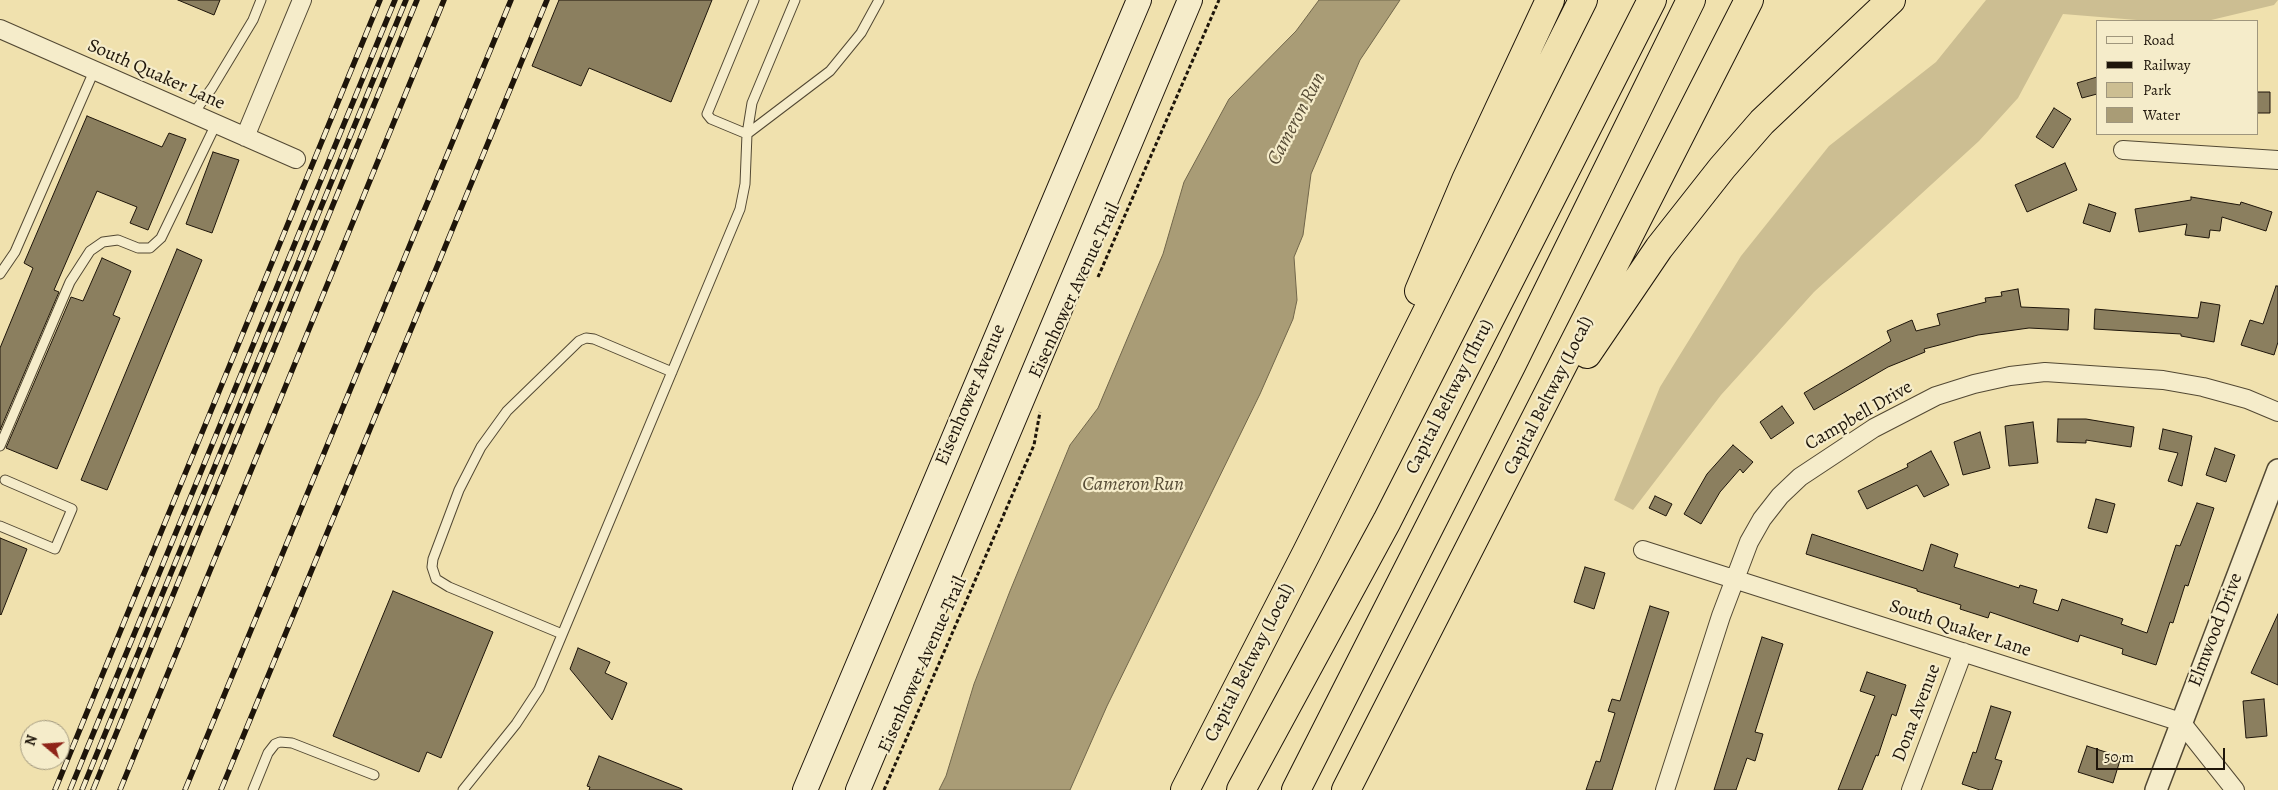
<!DOCTYPE html>
<style>
body{margin:0}
#map{position:relative;width:2278px;height:790px;overflow:hidden;background:#f0e1ae;font-family:Alegreya,serif}
canvas{display:block}
.legend{position:absolute;left:2096px;top:20px;width:162px;height:115px;box-sizing:border-box;background:#f5ecca;border:1px solid #9f967d;margin:0;padding:6px 9px;list-style:none;font-size:15px;color:#1e150a}
.legend li{display:flex;align-items:center;gap:10px;height:25px}
.legend b{width:25px;border:1px solid #9f967d}
.north{position:absolute;left:20px;top:720px;width:50px;height:50px;box-sizing:border-box;background:#f5ecca;border:1px solid #9f967d;border-radius:50%;rotate:288deg;font-size:14px;font-weight:700;line-height:20px;text-align:center;color:#1e150a}
.north::after{content:'';display:block;margin:auto;width:18px;height:22px;background:#8f2418;clip-path:polygon(50% 0,100% 100%,50% 72%,0 100%)}
.scale{position:absolute;left:2096px;top:748px;width:129px;height:22px;box-sizing:border-box;border:2px solid #1e150a;border-top:0;padding-left:6px;font-size:15px;line-height:18px;white-space:nowrap;color:#1e150a;-webkit-text-stroke:4px #f5ecca;paint-order:stroke}
</style>
<div id="map">
<canvas width="2278" height="790"></canvas>
<ul class="legend">
<li><b style="height:6px;background:#f5ecca"></b>Road</li>
<li><b style="height:6px;background:#1e150a"></b>Railway</li>
<li><b style="height:14px;background:#ccbe92"></b>Park</li>
<li><b style="height:14px;background:#a99c76"></b>Water</li>
</ul>
<div class="north">N</div>
<div class="scale">50 m</div>
</div>
<script>
const c = document.querySelector('canvas').getContext('2d');
c.lineJoin = 'round';
function paint(path, color) { c.fillStyle = color; c.fill(path, 'evenodd'); }
const poly = rows => new Path2D(rows.map(r => 'M' + r).join(''));
function strokePath(path, color, width, dash) { c.strokeStyle = color; c.lineWidth = width; c.lineCap = dash ? 'butt' : 'round'; c.setLineDash(dash || []); c.stroke(path); }
function label(font, color, halo, rows, align = 'center') {
  c.font = font + ' Alegreya,serif'; c.lineWidth = 4.5; c.setLineDash([]); c.textBaseline = 'middle'; c.strokeStyle = halo; c.fillStyle = color; for (const [text, x, y, turn = 0] of rows) {
    c.save(); c.translate(x, y); c.rotate((+turn || 0) * Math.PI / 180); c.textAlign = isNaN(turn) ? turn : align; if (halo) c.strokeText(text, 0, 0); c.fillText(text, 0, 0); c.restore();
  }
}
const green = poly([
 [1986,0,2278,0,2274,5,2207,21,2149,21,2063,14,2018,98,1979,141,1814,292,1721,395,1633,510,1614,500,1660,387,1741,256,1829,146,1936,62]
]);
const water = poly([
 [1319,0,1400,0,1360,60,1311,174,1303,235,1294,257,1297,300,1293,319,1260,394,1107,706,1070,790,939,790,946,776,974,684,1010,591,1070,445,1098,408,1163,254,1184,182,1229,99,1296,31,1319,0]
]);
const building = poly([
 [178,0,220,0,214,15,178,0],
 [559,0,712,0,671,102,589,68,581,86,532,66,559,0],
 [2097,77,2097,94,2082,98,2077,83,2097,77],
 [2257,92,2270,92,2270,113,2257,113,2257,92],
 [2054,108,2071,119,2053,148,2036,137,2054,108],
 [87,116,162,147,169,133,186,139,148,230,130,223,137,207,97,191,54,290,59,292,0,430,0,348,33,268,24,263,87,116],
 [213,152,239,160,212,233,186,224,213,152],
 [2065,163,2077,190,2027,212,2015,185,2065,163],
 [2191,197,2240,205,2241,202,2272,212,2266,231,2222,217,2220,231,2210,230,2209,238,2185,235,2187,224,2139,232,2135,209,2191,200,2191,197],
 [2089,204,2116,213,2110,232,2083,223,2089,204],
 [177,249,202,260,107,490,81,480,177,249],
 [102,258,131,271,113,315,120,318,57,469,6,448,71,297,83,301,102,258],
 [2276,286,2278,286,2278,342,2274,355,2241,345,2250,320,2263,324,2276,286],
 [2018,289,2021,307,2069,309,2068,330,2029,328,1978,335,1924,349,1925,352,1888,367,1814,410,1804,393,1891,341,1887,331,1912,320,1916,331,1940,325,1937,314,1986,302,1985,298,2002,296,2001,292,2018,289],
 [2201,302,2220,305,2214,342,2181,336,2181,334,2094,329,2095,309,2198,318,2201,302],
 [1782,406,1794,423,1771,439,1760,422,1782,406],
 [2058,419,2086,419,2134,427,2131,447,2086,440,2086,443,2057,442,2058,419],
 [2033,422,2038,463,2009,466,2005,426,2033,422],
 [2163,429,2192,436,2182,486,2168,481,2178,453,2159,449,2163,429],
 [1980,432,1990,468,1963,475,1954,442,1980,432],
 [1733,445,1753,462,1743,473,1740,469,1720,492,1701,524,1684,514,1707,474,1733,445],
 [2215,448,2235,455,2226,482,2206,475,2215,448],
 [1931,451,1949,485,1924,497,1917,485,1867,509,1858,491,1908,467,1907,464,1931,451],
 [1655,496,1672,504,1666,516,1649,508,1655,496],
 [2096,499,2115,504,2107,533,2088,528,2096,499],
 [2197,503,2214,508,2188,586,2185,585,2173,623,2170,622,2156,665,2122,654,2123,649,2080,635,2078,642,1990,612,1988,618,1960,609,1961,605,1917,591,1917,589,1806,554,1812,534,1923,571,1931,544,1958,554,1954,567,2019,588,2020,585,2037,590,2033,603,2058,611,2062,599,2123,619,2121,624,2147,633,2176,545,2180,546,2197,503],
 [0,538,27,549,1,615,0,614,0,538],
 [1585,567,1605,573,1594,609,1574,602,1585,567],
 [393,591,493,632,441,758,427,752,419,772,333,736,393,591],
 [1650,606,1669,612,1612,790,1586,790,1596,761,1600,762,1615,713,1608,711,1612,699,1620,701,1650,606],
 [2278,614,2278,685,2251,673,2278,614],
 [1762,637,1783,644,1755,732,1763,734,1755,761,1747,758,1736,790,1714,790,1762,637],
 [578,648,610,662,605,673,627,683,612,720,570,669,578,648],
 [1867,672,1906,685,1896,716,1892,714,1878,756,1876,755,1862,790,1838,790,1875,696,1860,691,1867,672],
 [2264,699,2267,736,2246,738,2243,701,2264,699],
 [1991,706,2011,712,1995,759,2002,761,1992,790,1980,790,1962,784,1973,752,1976,753,1991,706],
 [2087,746,2121,757,2113,783,2078,772,2087,746],
 [599,756,682,789,682,790,589,790,590,787,587,786,599,756]
]);
const path = poly([
 [1098,277,1219,0],
 [884,790,1034,445,1040,412]
]);
const service = poly([
 [754,0,707,114,711,119,747,134,830,71,861,33,879,0],
 [193,114,212,88,253,20,261,0],
 [0,274,15,252,94,71],
 [0,446,70,282,90,251,103,242,118,240,138,248,150,248,161,238,216,124],
 [0,526,55,549,72,509,5,480],
 [562,634,449,587,436,579,432,567,433,559,459,490,481,447,507,411,579,341,586,338,594,339,672,372],
 [253,790,268,753,275,744,280,742,292,743,374,775],
 [463,790,516,724,539,689,549,666,740,209,745,184,747,134,752,103,795,0]
]);
const minor = poly([
 [0,29,296,159],
 [245,137,302,0],
 [2123,150,2278,160],
 [1643,550,2181,722,2235,790],
 [1665,790,1721,616,1749,542,1762,519,1780,496,1800,477,1874,428,1936,396,1974,384,2010,376,2045,372,2163,380,2203,387,2247,399,2278,412],
 [1911,790,1963,652]
]);
const tertiary = poly([
 [2156,790,2278,470]
]);
const secondary = poly([
 [805,790,1139,0],
 [858,790,1190,0]
]);
const motorway = poly([
 [1419,291,1466,180,1550,0],
 [1587,354,1659,248,1722,168,1762,122,1891,0],
 [1185,790,1307,552,1583,0],
 [1241,790,1387,521,1652,0],
 [1296,790,1512,364,1691,0],
 [1346,790,1749,0]
]);
const rail = poly([
 [55,790,380,0],
 [70,790,395,0],
 [82,790,406,0],
 [93,790,417,0],
 [120,790,444,0],
 [185,790,511,0],
 [221,790,547,0]
]);
const streetNames = [
 ["South Quaker Lane",156,75,24],
 ["Eisenhower Avenue Trail",1075,291,-65],
 ["Eisenhower Avenue",971,395,-67],
 ["Capital Beltway (Local)",1549,396,-63],
 ["Capital Beltway (Thru)",1450,397,-63],
 ["Campbell Drive",1859,416,-30],
 ["South Quaker Lane",1960,629,18],
 ["Elmwood Drive",2216,630,-69],
 ["Capital Beltway (Local)",1250,663,-63],
 ["Eisenhower Avenue Trail",923,665,-66],
 ["Dona Avenue",1917,713,-69]
];
const waterNames = [
 ["Cameron Run",1297,119,-62],
 ["Cameron Run",1133,485]
];
paint(green, '#ccbe92');
paint(water, '#a99c76');
strokePath(water, '#71664b', 1);
paint(building, '#8b7f5f');
strokePath(building, '#1e150a', 1);
strokePath(service, '#524833', 11);
strokePath(minor, '#524833', 20);
strokePath(tertiary, '#524833', 24);
strokePath(secondary, '#1e150a', 26);
strokePath(motorway, '#1e150a', 30);
strokePath(path, '#1e150a', 3, [4, 2.5]);
strokePath(service, '#f5ecca', 9);
strokePath(minor, '#f5ecca', 18);
strokePath(tertiary, '#f5ecca', 21);
strokePath(secondary, '#f5ecca', 24);
strokePath(motorway, '#f0e1ae', 28);
strokePath(rail, '#1e150a', 5.5);
strokePath(rail, '#f5ecca', 4, [11]);
label('19px', '#1e150a', '#f5ecca', streetNames);
label('italic 20px', '#564b35', '#f5ecca', waterNames);
</script>
